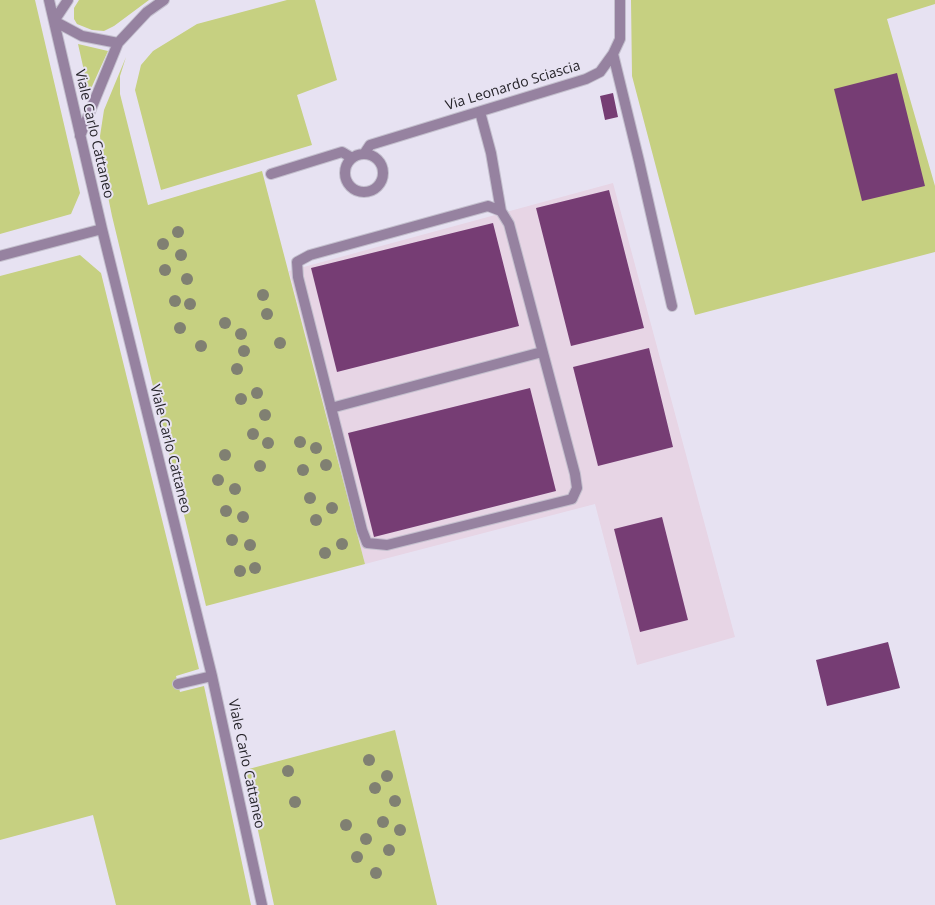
<!DOCTYPE html>
<style>
body{margin:0}
canvas{display:block;background:#e7e2f2}
</style>
<canvas width="935" height="905"></canvas>
<script>
const c = document.querySelector('canvas').getContext('2d');
c.lineJoin = 'round';
function paint(path, color) { c.fillStyle = color; c.fill(path, 'evenodd'); }
const poly = rows => new Path2D(rows.map(r => 'M' + r).join(''));
function strokePath(path, color, width, dash) { c.strokeStyle = color; c.lineWidth = width; c.lineCap = dash ? 'butt' : 'round'; c.setLineDash(dash || []); c.stroke(path); }
function label(font, color, halo, rows, align = 'center') {
  c.font = font + ' "Open Sans",sans-serif'; c.lineWidth = 4; c.setLineDash([]); c.textBaseline = 'middle'; c.strokeStyle = halo; c.fillStyle = color; for (const [text, x, y, turn = 0] of rows) {
    c.save(); c.translate(x, y); c.rotate((+turn || 0) * Math.PI / 180); c.textAlign = isNaN(turn) ? turn : align; if (halo) c.strokeText(text, 0, 0); c.fillText(text, 0, 0); c.restore();
  }
}
const industrial = poly([
 [613,183,735,637,637,665,595,504,365,564,289,271]
]);
const green = poly([
 [0,0,35,0,80,193,71,214,0,234],
 [79,0,149,0,114,26,104,31,92,30,77,24,74,19,74,8],
 [287,0,315,0,337,80,297,95,312,145,161,190,135,90,141,65,153,51,197,24],
 [631,0,935,0,935,4,887,19,935,186,935,252,695,315,632,76],
 [78,44,108,51,89,93],
 [126,57,120,76,120,94,148,205,262,171,365,564,206,606,112,216,104,177,100,136,104,110],
 [80,255,101,273,199,669,176,676,180,692,204,686,251,905,116,905,93,815,0,840,0,276],
 [395,730,437,905,274,905,245,770]
]);
const building = poly([
 [897,73,925,186,862,201,834,89],
 [613,93,618,117,605,120,600,96],
 [609,190,644,328,571,346,536,208],
 [493,223,519,326,337,372,311,268],
 [649,348,673,447,598,466,573,367],
 [530,388,556,491,374,537,348,433],
 [662,517,688,620,640,632,614,529],
 [888,642,900,688,827,706,816,660]
]);
const minor = poly([
 [49,0,102,229,212,676,262,905],
 [54,21,82,36,118,43],
 [54,21,68,0],
 [613,54,639,161,672,306],
 [480,112,491,153,501,211],
 [80,136,118,43,147,12,164,0],
 [364,154,370,145,586,79,600,72,613,54,620,39,620,0],
 '345 173a19 19 0 1 1 38 0a19 19 0 1 1-38 0Z',
 [271,174,342,152,352,158],
 [488,206,501,211,509,224,575,474,577,488,572,499,387,545,367,543,362,530,298,277,297,262,310,255,488,206],
 [0,256,102,229],
 [331,408,542,352],
 [178,684,212,676]
]);
const trees = [
 [178,232],
 [163,244],
 [181,255],
 [165,270],
 [187,279],
 [263,295],
 [175,301],
 [190,304],
 [267,314],
 [225,323],
 [180,328],
 [241,334],
 [280,343],
 [201,346],
 [244,351],
 [237,369],
 [257,393],
 [241,399],
 [265,415],
 [253,434],
 [300,442],
 [268,443],
 [316,448],
 [225,455],
 [326,465],
 [260,466],
 [303,470],
 [218,480],
 [235,489],
 [310,498],
 [332,508],
 [226,511],
 [243,517],
 [316,520],
 [232,540],
 [342,544],
 [250,545],
 [325,553],
 [255,568],
 [240,571],
 [369,760],
 [288,771],
 [387,776],
 [375,788],
 [395,801],
 [295,802],
 [383,822],
 [346,825],
 [400,830],
 [366,839],
 [389,850],
 [357,857],
 [376,873]
];
const streetNames = [
 ["Via Leonardo Sciascia",513,86,-17],
 ["Viale Carlo Cattaneo",94,134,77],
 ["Viale Carlo Cattaneo",170,449,76],
 ["Viale Carlo Cattaneo",246,764,78]
];
paint(industrial, '#e7d5e5');
paint(green, '#c6d081');
paint(building, '#763d74');
strokePath(minor, '#c4c0ce', 12);
strokePath(minor, '#9682a0', 10);
c.fillStyle = '#808072';
for (const [x, y] of trees) { c.beginPath(); c.arc(x, y, 6, 0, 2 * Math.PI); c.fill(); }
label('14px', '#27252b', '#e7e2f2', streetNames);
</script>
